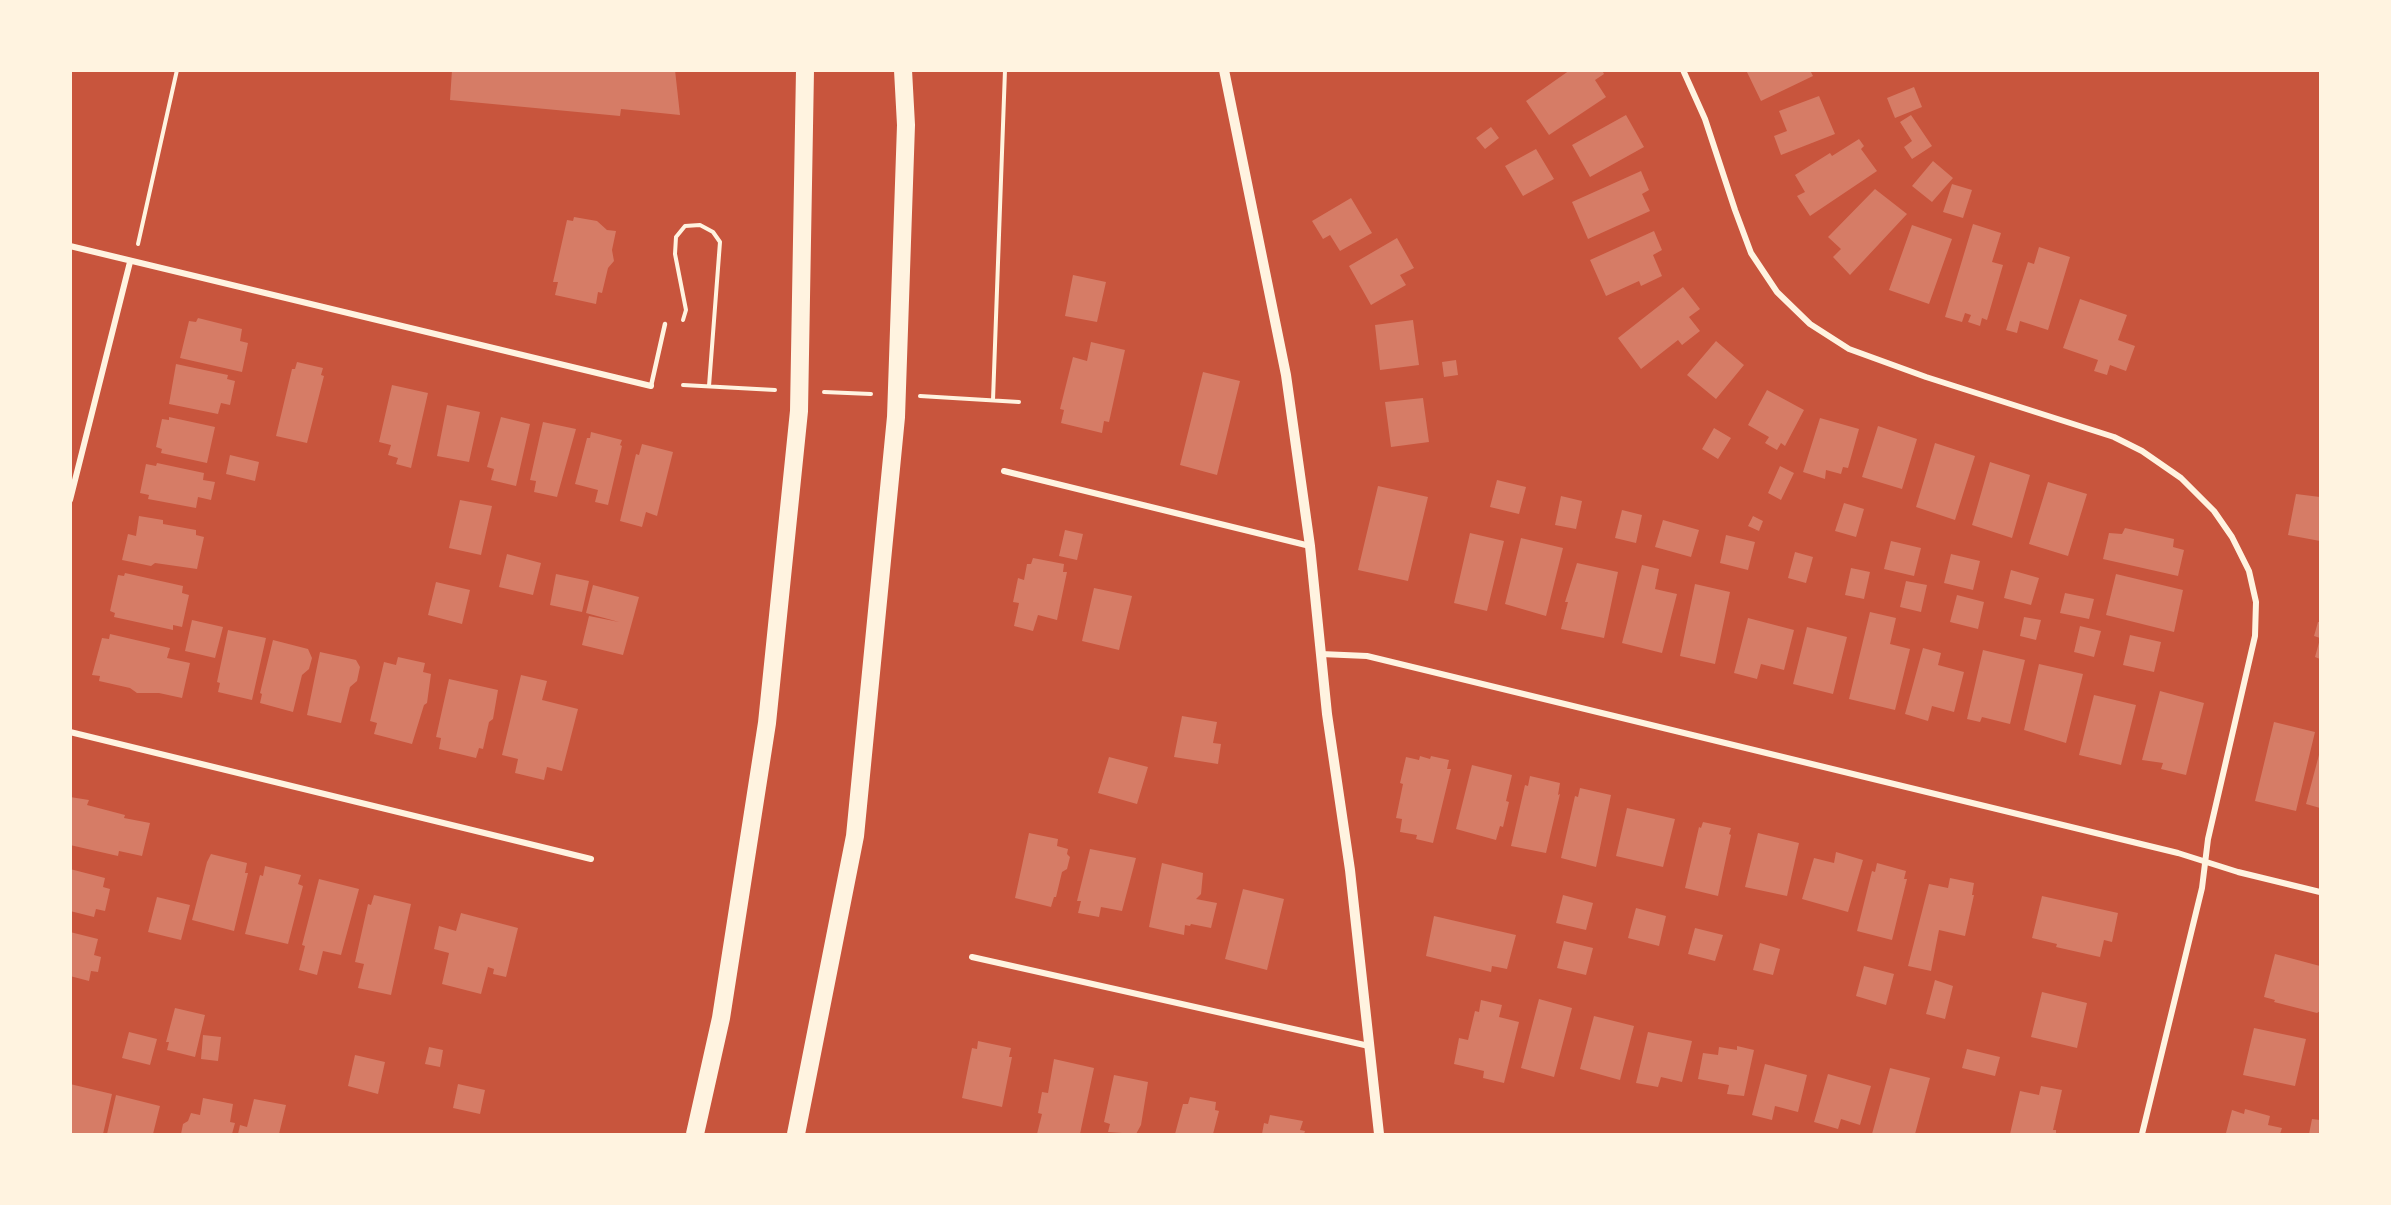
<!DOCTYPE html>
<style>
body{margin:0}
#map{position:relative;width:2391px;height:1205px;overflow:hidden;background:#c8553d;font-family:"IBM Plex Sans",sans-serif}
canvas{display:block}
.frame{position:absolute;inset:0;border:72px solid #fff3e0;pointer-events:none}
</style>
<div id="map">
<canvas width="2391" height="1205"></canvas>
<div class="frame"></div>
</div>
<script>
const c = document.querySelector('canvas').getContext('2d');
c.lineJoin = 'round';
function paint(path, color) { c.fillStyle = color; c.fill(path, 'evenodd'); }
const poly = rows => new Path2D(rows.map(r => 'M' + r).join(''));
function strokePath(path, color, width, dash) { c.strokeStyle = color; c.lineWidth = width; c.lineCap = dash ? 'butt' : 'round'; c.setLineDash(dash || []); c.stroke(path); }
const building = poly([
 [452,70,675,70,680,115,621,109,620,116,450,100],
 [1570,70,1602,70,1604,74,1595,80,1606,97,1549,135,1526,101],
 [1746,70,1810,70,1813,76,1761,101],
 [1914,87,1922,107,1895,118,1887,98],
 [1819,96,1835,134,1781,155,1774,136,1787,131,1779,111],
 [1626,115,1644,147,1590,177,1572,145],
 [1911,115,1932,146,1912,159,1904,147,1912,141,1900,122],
 [1491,127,1499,138,1485,149,1476,138],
 [1859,139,1864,146,1861,149,1877,171,1810,216,1797,196,1805,192,1795,175,1830,153,1832,156],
 [1536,149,1554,179,1523,196,1505,166],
 [1933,161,1953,178,1932,202,1912,186],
 [1641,171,1649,190,1642,194,1650,211,1588,239,1572,202],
 [1952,184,1972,190,1963,218,1943,212],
 [1875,189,1907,214,1850,275,1833,257,1841,249,1828,237],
 [1351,198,1372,233,1340,251,1330,235,1323,239,1312,221],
 [574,217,597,221,607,230,616,231,612,250,614,261,608,268,602,293,598,292,596,304,555,295,558,282,553,282,567,220,573,221],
 [1973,224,2001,233,1992,262,2003,265,1987,320,1982,318,1980,326,1968,322,1971,315,1965,313,1962,322,1945,317],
 [1912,225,1952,239,1929,304,1889,290],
 [1654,231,1662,250,1653,255,1662,276,1641,286,1639,281,1606,296,1590,260],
 [1397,238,1414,268,1400,275,1406,285,1371,305,1349,266],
 [2039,247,2070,257,2048,330,2020,321,2017,333,2006,330,2028,262,2034,264],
 [1073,275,1106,282,1097,322,1065,316],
 [1683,287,1700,309,1689,317,1700,331,1682,345,1678,340,1641,369,1618,338],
 [2080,299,2127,315,2118,340,2135,346,2126,371,2110,365,2107,375,2094,371,2098,360,2063,348],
 [198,318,242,329,240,341,248,343,242,372,180,358,189,321,196,322],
 [1413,320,1419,365,1380,370,1375,325],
 [1716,341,1744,365,1716,399,1687,375],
 [1091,342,1125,350,1109,422,1104,421,1102,433,1061,423,1064,410,1060,409,1073,357,1087,361],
 [1456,360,1458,375,1444,377,1442,362],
 [297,362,323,368,321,375,324,376,307,443,276,436,292,369,295,369],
 [176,364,228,375,227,379,235,381,230,405,221,403,218,414,169,404],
 [1203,372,1240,381,1217,475,1180,465],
 [392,385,428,393,411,468,396,464,398,458,388,455,391,445,379,442],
 [1767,390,1804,410,1785,446,1781,443,1777,450,1765,443,1769,437,1748,425],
 [1423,398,1429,442,1391,447,1385,402],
 [447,405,480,412,469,462,437,456],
 [169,417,215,427,207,463,161,453,162,449,156,447,162,419,169,420],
 [501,417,530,424,516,486,491,480,494,469,487,467],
 [1820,418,1859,429,1848,468,1843,467,1841,474,1826,470,1825,479,1803,472],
 [543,422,576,429,557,497,534,492,536,481,530,480],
 [1878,426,1917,439,1902,489,1862,477],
 [1714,428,1731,438,1718,459,1702,449],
 [591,432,622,440,620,445,622,446,608,505,595,502,598,490,575,484,587,438,590,438],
 [1935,443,1975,456,1955,520,1916,507],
 [642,444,673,452,657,516,646,512,642,527,620,521,636,454,639,455],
 [230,455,259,462,255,481,226,474],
 [1990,462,2030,475,2012,538,1972,525],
 [157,463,204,473,203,480,215,482,211,500,198,497,196,508,148,499,149,495,140,493,146,464,156,466],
 [1780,466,1794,473,1781,500,1768,493],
 [1497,480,1526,487,1519,514,1490,507],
 [2048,482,2087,494,2068,556,2029,544],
 [1378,486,1428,497,1408,581,1358,570],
 [2296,494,2320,497,2320,541,2288,535],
 [1561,496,1582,501,1576,529,1555,525],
 [460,500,492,506,481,555,449,548],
 [1844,503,1864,509,1856,537,1835,531],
 [1622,510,1642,515,1636,543,1615,538],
 [139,516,163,520,163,524,196,530,196,535,204,537,197,569,155,563,151,566,122,560,128,534,136,536],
 [1753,516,1763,521,1759,531,1748,526],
 [1663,520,1699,530,1691,557,1655,547],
 [2125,528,2174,539,2173,547,2184,550,2178,576,2103,559,2109,533,2122,534],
 [1065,530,1083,534,1077,560,1059,556],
 [1470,533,1504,541,1487,611,1454,603],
 [1726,535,1755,542,1748,570,1720,563],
 [1521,538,1563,548,1546,616,1505,604],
 [1891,541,1921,548,1914,576,1884,569],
 [1795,552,1813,557,1806,583,1788,578],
 [507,554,541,563,533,595,499,587],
 [1951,554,1980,561,1973,590,1944,583],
 [1033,558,1064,564,1063,572,1067,572,1057,620,1038,615,1033,631,1014,626,1019,603,1013,602,1018,578,1024,580,1027,564,1031,564],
 [1577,563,1618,572,1604,638,1561,629,1568,602,1565,602],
 [1642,565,1659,569,1655,589,1677,594,1662,653,1622,643],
 [1851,568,1870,572,1864,599,1845,595],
 [2011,570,2039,578,2031,605,2004,598],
 [125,573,183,586,182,593,189,595,182,627,173,625,173,630,114,617,115,613,110,611,118,575,124,576],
 [556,574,589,581,582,612,550,605],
 [2116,574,2183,590,2174,632,2106,615],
 [1906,581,1927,585,1921,612,1900,607],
 [436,582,470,590,462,624,428,615],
 [1695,584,1730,592,1715,664,1680,656],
 [593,585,639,597,623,655,582,645,589,616,619,622,586,613],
 [1094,588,1132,596,1119,650,1082,641],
 [2065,593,2094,599,2089,619,2060,613],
 [1957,595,1984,602,1978,629,1950,622],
 [1870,612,1896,618,1890,644,1910,649,1895,710,1849,699],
 [2024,617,2041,620,2036,640,2020,636],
 [1748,618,1794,630,1784,670,1761,664,1757,679,1734,673],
 [192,620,223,627,215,658,185,651],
 [2318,622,2320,622,2320,638,2314,636],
 [2080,626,2101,631,2094,657,2074,652],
 [1807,627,1847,637,1833,694,1793,684],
 [228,630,266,638,252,700,218,692,220,683,217,682],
 [110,634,170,648,167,658,190,663,182,698,159,693,137,693,130,688,99,681,100,676,92,675,102,638,109,639],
 [2130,635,2161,642,2154,672,2123,665],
 [2320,639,2320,659,2315,657],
 [273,640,308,649,312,658,309,669,302,675,293,712,260,703,262,694,260,693],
 [1923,648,1941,653,1938,665,1964,672,1954,712,1932,706,1928,721,1905,714],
 [1983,650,2025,660,2010,724,1982,717,1980,722,1967,719],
 [320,652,356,660,360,667,357,681,350,687,341,723,307,715],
 [398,657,425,663,423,672,431,674,427,703,424,705,412,744,374,734,377,723,370,721,384,662,396,665],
 [2039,664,2083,674,2066,743,2024,730],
 [521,675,547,681,542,700,578,709,562,771,547,767,544,780,515,773,518,759,502,755],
 [449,679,498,690,493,719,489,722,483,749,479,748,476,758,439,749,441,738,436,737],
 [2160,691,2204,703,2186,775,2161,769,2163,763,2142,760],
 [2094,695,2136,705,2121,765,2079,755],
 [1182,716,1217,722,1213,743,1221,744,1218,764,1174,757],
 [2274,722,2315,732,2296,811,2255,801],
 [2320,751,2320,808,2306,804],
 [1420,756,1430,759,1431,756,1449,760,1447,769,1451,769,1433,843,1416,839,1417,835,1400,832,1402,819,1396,818,1403,784,1400,783,1406,757,1419,760],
 [1109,757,1148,767,1137,804,1098,793],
 [1472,765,1512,775,1506,801,1509,802,1503,827,1500,826,1496,840,1456,829],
 [1530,776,1560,783,1558,795,1560,794,1546,853,1511,846,1525,785,1528,786],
 [1580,788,1611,795,1596,867,1561,858,1575,796,1578,797],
 [70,797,89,800,87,805,125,815,124,818,150,823,142,856,119,851,118,856,70,845],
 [1627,808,1675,819,1663,867,1616,856],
 [1703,822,1731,828,1729,834,1731,835,1718,896,1685,888,1699,827,1701,828],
 [1029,833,1058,839,1057,846,1068,849,1067,854,1070,857,1067,869,1062,872,1056,897,1054,897,1051,907,1015,898],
 [1758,833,1799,843,1787,896,1745,887],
 [1090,849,1136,858,1122,911,1101,907,1099,917,1078,913,1081,901,1077,901],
 [1836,852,1863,860,1848,912,1802,899,1814,858,1834,863],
 [211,854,247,863,245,873,248,873,234,931,192,920,207,862],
 [1162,863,1203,873,1201,894,1196,899,1217,903,1211,928,1191,924,1190,926,1185,925,1184,935,1149,927],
 [1877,863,1906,871,1904,879,1907,879,1892,940,1857,931,1872,871,1875,872],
 [265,866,301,875,298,884,303,886,288,944,245,934,260,875,263,876],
 [70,869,105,878,103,887,110,889,105,911,96,909,94,917,70,911],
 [1950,878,1974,883,1972,895,1974,895,1965,936,1939,930,1931,971,1908,966,1929,884,1948,888],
 [319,879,359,889,341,955,323,951,317,975,299,970,305,946,302,945],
 [1243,889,1284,899,1267,970,1225,959],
 [374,895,411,904,391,995,358,988,364,964,355,962,368,904,371,905],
 [1563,895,1593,903,1586,930,1556,923],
 [2042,896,2118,913,2112,942,2104,940,2100,957,2056,947,2057,944,2032,938],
 [157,897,190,905,181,940,148,932],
 [1636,908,1666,916,1659,946,1628,938],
 [461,913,518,928,506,977,493,974,494,969,488,967,481,994,442,984,449,953,434,949,439,926,456,931],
 [1434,916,1516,935,1507,969,1492,966,1491,972,1426,956],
 [1695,928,1723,935,1715,961,1688,954],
 [70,932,98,939,94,955,101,957,98,972,91,971,89,981,70,976],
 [1564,941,1593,948,1586,975,1557,968],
 [1760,943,1780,949,1773,975,1753,970],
 [2275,954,2320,966,2320,1011,2317,1013,2274,1002,2275,1000,2264,997],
 [1864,966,1894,974,1886,1005,1856,996],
 [1935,980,1953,986,1945,1019,1926,1014],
 [2042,992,2087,1003,2077,1048,2031,1037],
 [1539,999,1572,1008,1554,1077,1521,1068],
 [1481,1000,1502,1005,1499,1017,1519,1022,1504,1083,1483,1078,1484,1071,1454,1064,1459,1038,1468,1040,1475,1011,1479,1012],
 [175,1008,205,1015,195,1057,167,1050,169,1042,166,1042],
 [1594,1016,1634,1026,1620,1080,1580,1069],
 [2254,1028,2306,1039,2295,1086,2243,1075],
 [129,1032,157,1039,150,1065,122,1058],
 [1648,1032,1692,1041,1682,1082,1661,1077,1658,1087,1636,1083],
 [203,1035,221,1037,218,1061,201,1059],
 [978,1041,1011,1048,1009,1057,1012,1057,1002,1107,962,1098,972,1048,977,1049],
 [1737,1046,1754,1050,1744,1096,1727,1094,1729,1085,1698,1079,1703,1053,1718,1055,1719,1047,1737,1050],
 [429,1047,443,1050,440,1067,425,1064],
 [1967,1049,2000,1057,1995,1076,1962,1068],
 [355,1055,385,1062,378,1094,348,1086],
 [1054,1059,1094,1068,1080,1134,1037,1134,1042,1114,1038,1113,1042,1092,1048,1093],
 [1765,1064,1807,1075,1798,1112,1775,1106,1772,1120,1752,1115],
 [1890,1068,1930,1078,1915,1134,1872,1134],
 [1828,1074,1871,1086,1860,1125,1841,1119,1838,1129,1814,1122],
 [1114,1075,1148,1082,1141,1125,1136,1134,1108,1132,1110,1124,1104,1122],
 [70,1084,112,1094,103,1134,70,1134],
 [458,1084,485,1090,480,1114,453,1108],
 [2041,1086,2062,1090,2053,1130,2056,1130,2056,1134,2010,1134,2020,1091,2039,1095],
 [116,1095,160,1106,153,1134,107,1134],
 [1190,1097,1216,1102,1215,1110,1219,1111,1213,1134,1175,1134,1183,1104,1188,1104],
 [203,1098,233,1104,230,1122,235,1123,232,1134,181,1134,183,1124,188,1121,191,1113,200,1115],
 [254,1099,286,1105,279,1134,238,1134,240,1125,247,1127],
 [2245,1109,2270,1116,2268,1125,2282,1128,2280,1134,2226,1133,2232,1110,2244,1114],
 [1270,1115,1303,1121,1300,1130,1305,1131,1304,1134,1262,1134,1264,1123,1268,1124],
 [2312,1119,2320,1120,2320,1134,2309,1134]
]);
const path = poly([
 [138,244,177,70],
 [683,320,686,310,675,254,676,237,685,226,700,225,713,232,720,242,709,386],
 [683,385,775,390],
 [824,392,871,394],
 [920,396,1019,402],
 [993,400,1005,70]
]);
const service = poly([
 [651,386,665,324]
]);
const minor = poly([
 [1683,70,1705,119,1735,210,1751,253,1777,292,1810,324,1849,349,1926,377,2114,437,2142,451,2181,478,2214,511,2232,537,2249,571,2256,602,2255,636,2208,839,2202,888,2142,1134],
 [70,246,651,386],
 [1004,471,1310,546],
 [70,500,130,262],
 [1321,654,1367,656,2178,853,2238,872,2320,892],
 [70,732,591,859],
 [972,957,1369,1046]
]);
const tertiary = poly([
 [1224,70,1286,375,1310,546,1327,714,1350,870,1379,1134]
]);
const motorway = poly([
 [695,1134,721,1018,767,723,799,411,805,70],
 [796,1134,855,836,896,417,906,125,903,70]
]);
paint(building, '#d67c66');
strokePath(path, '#fff3e0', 4);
strokePath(service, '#fff3e0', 4.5);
strokePath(minor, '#fff3e0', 6);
strokePath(tertiary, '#fff3e0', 10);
strokePath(motorway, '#fff3e0', 18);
</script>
